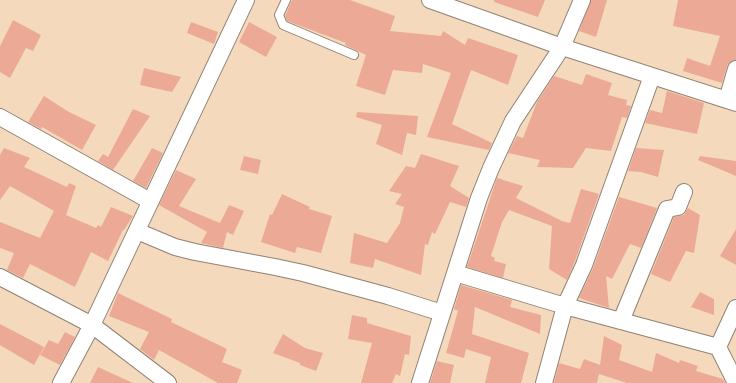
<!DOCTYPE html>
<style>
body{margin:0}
canvas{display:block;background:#f4d9bc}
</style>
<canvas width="736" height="383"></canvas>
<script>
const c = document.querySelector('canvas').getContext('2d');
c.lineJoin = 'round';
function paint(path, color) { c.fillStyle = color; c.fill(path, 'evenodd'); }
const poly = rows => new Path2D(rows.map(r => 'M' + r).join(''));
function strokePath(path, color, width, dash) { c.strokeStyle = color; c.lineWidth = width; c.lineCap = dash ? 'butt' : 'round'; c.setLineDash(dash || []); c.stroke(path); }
const building = poly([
 [292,0,350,0,395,16,390,31,441,36,443,31,465,45,468,38,518,55,508,85,471,70,452,124,492,143,489,150,427,137,451,73,423,64,422,73,393,70,385,95,356,86,366,55,345,45,346,43,287,21,285,16],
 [494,0,545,0,538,17,494,2],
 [591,0,607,0,596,37,579,31],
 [678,0,736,0,736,60,730,62,727,66,722,83,683,71,687,58,710,66,720,36,673,26],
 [13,20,41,35,33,51,26,48,10,78,0,72,0,46],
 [191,22,218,32,214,44,187,33],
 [249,22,277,37,266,57,239,42],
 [144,68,181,77,172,92,140,85],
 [586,74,612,83,608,95,627,100,626,105,631,106,627,118,622,117,611,151,586,148,573,168,537,167,540,160,508,153,517,136,523,138,537,102,554,76,582,85],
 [667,91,704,103,697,134,645,123,650,110,662,113],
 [44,96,69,112,96,125,82,150,42,127,41,129,28,122],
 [133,109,150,116,113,170,98,161,103,154,108,157],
 [357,112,418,116,416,135,407,133,402,155,376,144,382,125,356,117],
 [4,148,30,158,24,167,67,187,69,183,76,186,66,215,96,228,98,225,101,227,111,207,133,216,124,230,123,230,108,261,91,252,75,287,30,264,23,278,7,270,14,253,0,248,0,222,40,238,54,211,10,186,0,200,0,155],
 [152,148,163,153,146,188,133,181],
 [636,148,664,150,658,177,641,172,628,171],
 [421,154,459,166,450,186,469,198,466,207,450,202,435,234,432,232,428,245,425,244,421,275,375,259,373,268,350,263,354,233,387,243,400,223,404,207,395,204,402,194,389,191,406,166,415,168],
 [244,156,261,160,258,174,240,170],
 [700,156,736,161,736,176,698,160],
 [176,170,196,179,179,206,220,223,229,205,244,211,233,235,227,232,223,248,201,243,207,232,159,205],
 [497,178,523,186,516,198,562,221,570,223,581,189,599,194,575,261,567,280,549,269,552,226,509,210,502,222,491,256,495,258,494,261,506,264,503,278,467,267],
 [282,194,310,207,309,209,332,216,321,253,297,247,295,253,261,242,270,214,272,215],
 [619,197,657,208,641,248,630,244,612,279,606,276,609,308,579,298,593,268],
 [688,208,700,215,694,253,686,251,670,282,651,274,674,217,684,215],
 [736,229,736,265,720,256],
 [461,285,512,300,510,307,541,315,540,334,475,307,472,334,529,353,521,383,485,383,491,357,466,349,464,358,446,353,458,311,454,309],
 [700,292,714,299,714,315,691,307],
 [118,293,172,319,171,322,227,349,222,362,242,370,237,383,218,383,159,350,154,360,140,349,149,332,109,316],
 [352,315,367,318,367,323,411,336,409,355,405,354,400,376,396,374,392,383,361,383,372,343,348,339],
 [0,324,44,347,34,365,0,345],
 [65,332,75,337,60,365,40,355,49,340,58,344],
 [283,334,305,348,323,353,316,371,300,365,300,363,273,353],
 [604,336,622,345,619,360,652,372,656,353,679,363,680,360,698,366,696,371,723,379,725,383,627,383,599,374,597,383,554,383,559,363,580,369,584,359,600,365],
 [437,361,454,365,450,383,430,383],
 [98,367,133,383,90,383]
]);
const lane = poly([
 [286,0,279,15,283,25,354,55]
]);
const street = poly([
 [430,0,562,47,736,103],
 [727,100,736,69],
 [0,117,150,201],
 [137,231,175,247,195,252,275,267,303,273,388,296,442,313],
 [455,273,565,306,718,347,736,308],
 [0,277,92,325,168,383],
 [621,321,667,209,678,207,684,192],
 [718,347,736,383],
 [61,383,92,325,246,0],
 [420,383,479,198,491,168,513,121,562,47,582,0],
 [544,383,565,306,584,265,652,76]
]);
paint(building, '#ecaa96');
strokePath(lane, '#908274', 10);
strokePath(street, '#908274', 18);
strokePath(lane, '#fff', 8);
strokePath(street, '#fff', 16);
</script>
